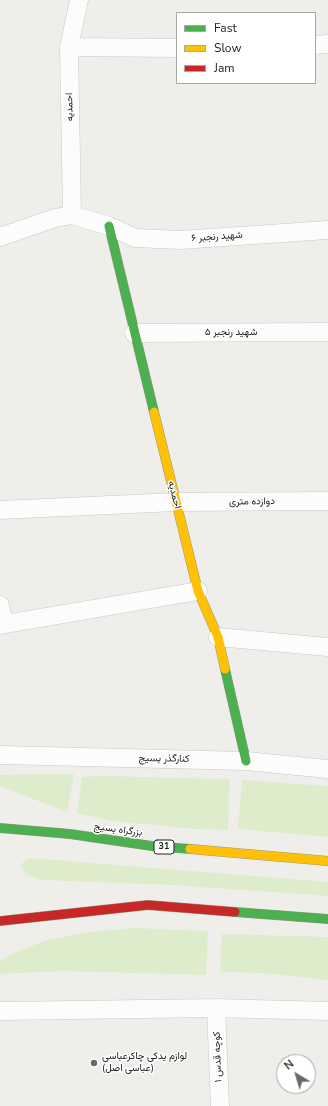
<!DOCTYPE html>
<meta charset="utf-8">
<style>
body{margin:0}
#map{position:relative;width:328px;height:1106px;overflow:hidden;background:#f0eeeb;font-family:"Nunito Sans",sans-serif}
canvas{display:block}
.legend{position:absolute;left:176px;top:12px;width:140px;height:72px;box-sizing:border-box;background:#fff;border:1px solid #a7a7a7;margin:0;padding:5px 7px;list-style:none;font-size:12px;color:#222}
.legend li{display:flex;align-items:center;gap:8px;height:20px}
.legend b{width:20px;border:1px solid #a7a7a7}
.north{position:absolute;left:276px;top:1054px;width:40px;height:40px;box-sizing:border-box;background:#fff;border:1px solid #a7a7a7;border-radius:50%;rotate:322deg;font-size:11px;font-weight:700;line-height:16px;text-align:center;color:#222}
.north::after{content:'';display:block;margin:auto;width:14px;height:18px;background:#6a6968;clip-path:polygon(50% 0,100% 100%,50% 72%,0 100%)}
</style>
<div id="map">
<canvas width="328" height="1106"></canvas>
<ul class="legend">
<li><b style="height:5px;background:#4caf50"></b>Fast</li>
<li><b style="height:5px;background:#ffc107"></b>Slow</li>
<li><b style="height:5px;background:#c62828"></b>Jam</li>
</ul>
<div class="north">N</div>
</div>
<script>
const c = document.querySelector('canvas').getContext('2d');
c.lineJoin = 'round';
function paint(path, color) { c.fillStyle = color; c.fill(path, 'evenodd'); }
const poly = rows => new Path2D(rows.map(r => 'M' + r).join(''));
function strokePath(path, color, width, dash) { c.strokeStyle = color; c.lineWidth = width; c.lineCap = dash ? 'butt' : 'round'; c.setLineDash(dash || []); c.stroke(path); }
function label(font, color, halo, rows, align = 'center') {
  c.font = font + ' "Nunito Sans",Vazirmatn,sans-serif'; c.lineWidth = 3; c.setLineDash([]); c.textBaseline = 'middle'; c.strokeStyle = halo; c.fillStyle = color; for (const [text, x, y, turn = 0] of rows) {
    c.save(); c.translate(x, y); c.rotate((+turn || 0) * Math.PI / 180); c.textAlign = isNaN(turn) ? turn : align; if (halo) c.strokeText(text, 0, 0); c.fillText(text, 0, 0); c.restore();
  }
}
const grass = poly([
 [46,774,74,774,67,812,0,786,0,775],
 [101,776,230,779,228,830,195,829,112,821,77,813,82,777],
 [242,780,328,786,328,837,238,829],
 [29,858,328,882,328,896,172,885,43,880,27,875,20,865],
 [134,928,208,931,206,975,63,971,0,974,0,961,14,953,47,940,90,932],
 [222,934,328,937,328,980,262,973,220,972]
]);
const street = poly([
 [315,45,328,44],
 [69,47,177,48],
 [72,215,69,47,79,0],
 [0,237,55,218,72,215,109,226,135,238,180,240,328,230],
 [134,333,328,332],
 [0,510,176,502,328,501],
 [0,605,4,624],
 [0,625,198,591],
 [218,637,328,647],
 [0,755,246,761,328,769],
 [216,1008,220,1106],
 [0,1011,216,1008,328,1011]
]);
const fast = poly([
 [109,226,154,412],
 [225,669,246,761],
 [0,828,70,834,152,846,190,849],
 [235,912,328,919]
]);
const slow = poly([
 [154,412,198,591,218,637,225,669],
 [190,849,328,861]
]);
const jam = poly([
 [0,921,148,905,235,912]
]);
const markers = [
 [94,1063,4,"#6a6968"]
];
const shields = [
 [164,847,20]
];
const shieldNames = [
 ["31",164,847]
];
const streetNames = [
 ["احمدیه",70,107,-91],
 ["شهید رنجبر ۶",217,237,-4],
 ["شهید رنجبر ۵",231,333],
 ["احمدیه",174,495,76],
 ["دوازده متری",252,502,-1],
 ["کنارگذر بسیج",164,759,1],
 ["بزرگراه بسیج",118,830,8],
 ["کوچه قدس ۱",218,1057,-92]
];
const poiNames = [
 ["لوازم یدکی چاکرعباسی",102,1057],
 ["(عباسی اصل)",102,1069]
];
paint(grass, '#ddeccb');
strokePath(street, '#c9c8c7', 19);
strokePath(fast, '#999a82', 10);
strokePath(slow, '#999a82', 10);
strokePath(jam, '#999a82', 10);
strokePath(street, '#fdfcfc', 18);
strokePath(fast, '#4caf50', 9);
strokePath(slow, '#ffc107', 9);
strokePath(jam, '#c62828', 9);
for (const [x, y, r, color] of markers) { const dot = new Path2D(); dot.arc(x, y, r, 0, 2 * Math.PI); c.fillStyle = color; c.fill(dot); strokePath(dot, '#fff', 1.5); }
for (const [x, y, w] of shields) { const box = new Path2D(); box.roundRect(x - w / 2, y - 7, w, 14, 3); c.fillStyle = '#fff'; c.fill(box); strokePath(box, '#222', 1); }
label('bold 9px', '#222', null, shieldNames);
label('10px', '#222', '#fff', streetNames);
label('10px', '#222', '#fff', poiNames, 'left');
</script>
